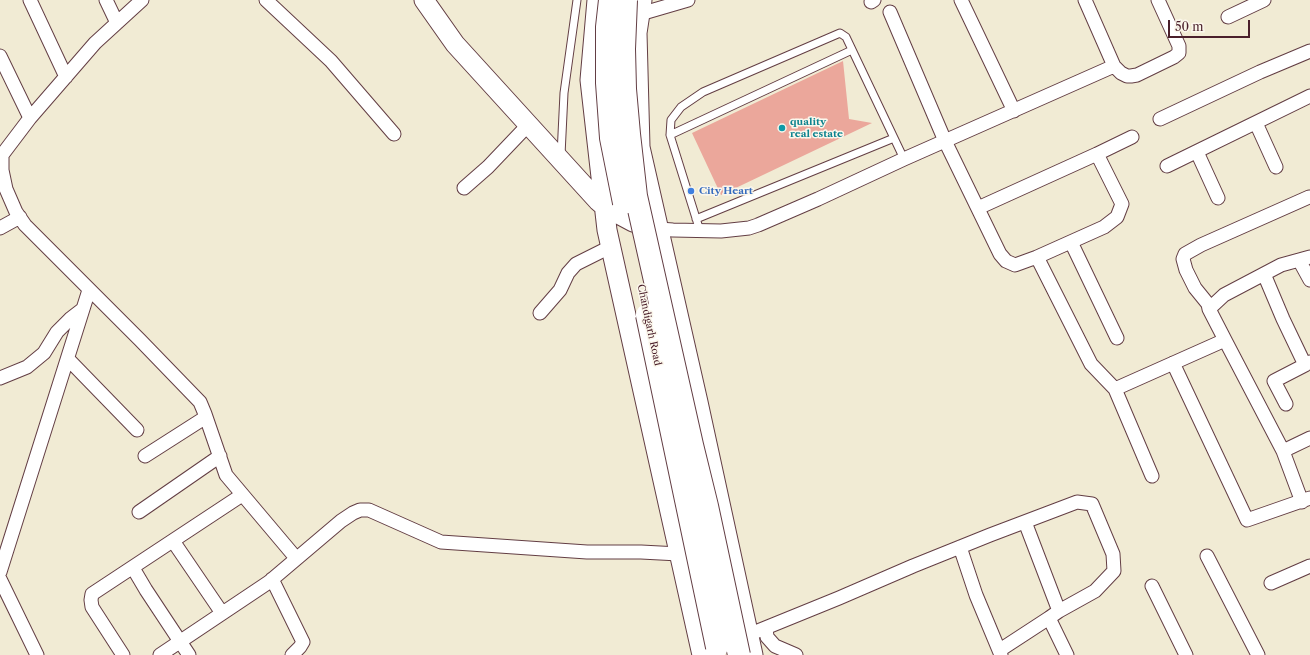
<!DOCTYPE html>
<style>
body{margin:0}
#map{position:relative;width:1310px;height:655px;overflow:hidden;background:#f1ebd4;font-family:"Libre Caslon Text",serif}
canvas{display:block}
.scale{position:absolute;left:1168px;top:20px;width:82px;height:18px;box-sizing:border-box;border:2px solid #4a1f2b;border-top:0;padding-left:5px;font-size:12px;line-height:14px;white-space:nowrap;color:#4a1f2b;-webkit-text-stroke:3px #fbf7ec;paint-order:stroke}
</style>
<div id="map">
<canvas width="1310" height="655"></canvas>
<div class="scale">50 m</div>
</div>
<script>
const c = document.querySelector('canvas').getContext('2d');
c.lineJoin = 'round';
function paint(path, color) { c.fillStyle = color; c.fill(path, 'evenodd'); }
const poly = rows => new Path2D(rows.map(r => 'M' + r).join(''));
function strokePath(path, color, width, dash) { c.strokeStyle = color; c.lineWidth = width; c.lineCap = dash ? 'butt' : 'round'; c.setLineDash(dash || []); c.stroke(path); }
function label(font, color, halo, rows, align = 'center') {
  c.font = font + ' "Libre Caslon Text",serif'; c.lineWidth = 3; c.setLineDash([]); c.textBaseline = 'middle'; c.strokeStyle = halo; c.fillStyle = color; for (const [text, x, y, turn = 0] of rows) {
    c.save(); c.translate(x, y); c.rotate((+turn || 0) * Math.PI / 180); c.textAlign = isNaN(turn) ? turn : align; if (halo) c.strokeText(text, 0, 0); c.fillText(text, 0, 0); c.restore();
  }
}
const building = poly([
 [843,61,849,119,872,123,721,195,692,133]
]);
const lane = poly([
 [670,135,671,120,681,107,703,92,840,33,846,37,904,159],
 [561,155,564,93,577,0],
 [696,219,894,138],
 [700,231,670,135,852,50]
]);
const street = poly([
 [30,0,66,77],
 [106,0,117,23],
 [142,0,95,43,30,118,2,155,2,170,6,189,16,212,25,225,140,340,200,402,205,414,226,475,296,558],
 [266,0,331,61,394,134],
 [961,0,1014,111],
 [1085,0,1114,66],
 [871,2,874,0],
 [890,12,945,141,1000,254,1006,261,1015,265,1037,257,1091,364,1115,389,1225,340,1283,451,1310,438],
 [640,14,688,0],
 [1228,17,1264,0],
 [0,56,30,118],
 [1160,119,1260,72,1310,51],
 [1256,123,1276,167],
 [1197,152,1218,198],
 [1097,154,1132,137],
 [1167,166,1310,96],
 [464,188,488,167,529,124],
 [978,208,1097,154,1122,204,1117,217,1104,227,1037,257],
 [0,228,20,217],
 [659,229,673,230,721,231,749,228,758,225,818,199,904,159,1114,66,1121,73,1127,76,1131,76,1137,75,1174,57,1179,53,1179,46,1158,0],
 [1071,242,1117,338],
 [1299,260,1310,280],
 [1264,274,1283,319,1305,365,1310,362],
 [1209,309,1224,295,1281,265,1310,257],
 [540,313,560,290,568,273,576,264,610,247],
 [1225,340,1209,309,1208,304,1195,288,1186,270,1183,259,1185,254,1201,245,1309,197],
 [68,359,137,430],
 [1173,363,1247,520,1310,498],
 [0,378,27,367,44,353,57,332,70,319,83,309],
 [1115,389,1152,476],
 [1286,404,1274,381,1305,365],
 [1283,451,1302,502],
 [145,456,206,417],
 [139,512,220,456],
 [1025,522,1059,611],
 [173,541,222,613],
 [960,547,976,595,1001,655],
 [1207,556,1258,655],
 [133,568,146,590,189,655],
 [0,572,89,290],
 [0,579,37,655],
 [272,579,303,642,300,647,292,655],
 [1271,583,1310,566],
 [1152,586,1186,655],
 [1049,618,1067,655],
 [766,628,767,637,775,646,796,655],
 [748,635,839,598,913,566,990,535,1077,502,1092,504,1113,554,1114,571,1095,591,1059,611,1049,618,1000,650],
 [123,655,92,607,91,600,92,594,242,495],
 [160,655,269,582,341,521,353,513,360,510,369,510,441,542,587,552,641,552,679,554]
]);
const secondary = poly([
 [424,0,455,44,598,201,605,207,633,222,654,227],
 [597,0,590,80,607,230,702,655],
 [642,0,637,33,640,147,698,402,753,655]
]);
const highwayBridge = poly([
 [610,0,607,27,607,83,611,138,624,203],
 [626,0,624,49,625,89,629,134,636,196,692,445,707,506,739,655],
 [647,315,717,647]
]);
const markers = [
 [782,128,4,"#0f9aa8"],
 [691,191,4,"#3f7fe0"]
];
const cultureNames = [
 ["quality",790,122],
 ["real estate",790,134]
];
const shopNames = [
 ["City Heart",699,191]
];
const streetNames = [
 ["Chandigarh Road",649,325,78]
];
paint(building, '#eba79b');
strokePath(lane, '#633e44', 9);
strokePath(street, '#633e44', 15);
strokePath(secondary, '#633e44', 21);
strokePath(lane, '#fff', 7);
strokePath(street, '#fff', 13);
strokePath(secondary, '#fff', 19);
strokePath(highwayBridge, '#633e44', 24, []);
strokePath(highwayBridge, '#fff', 22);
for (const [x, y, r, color] of markers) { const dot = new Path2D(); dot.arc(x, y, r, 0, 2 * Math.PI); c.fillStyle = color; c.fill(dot); strokePath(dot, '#fbf7ec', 1.5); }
label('bold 10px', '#0d838f', '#fbf7ec', cultureNames, 'left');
label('bold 10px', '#366cbe', '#fbf7ec', shopNames, 'left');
label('10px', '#4a1f2b', '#fbf7ec', streetNames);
</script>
